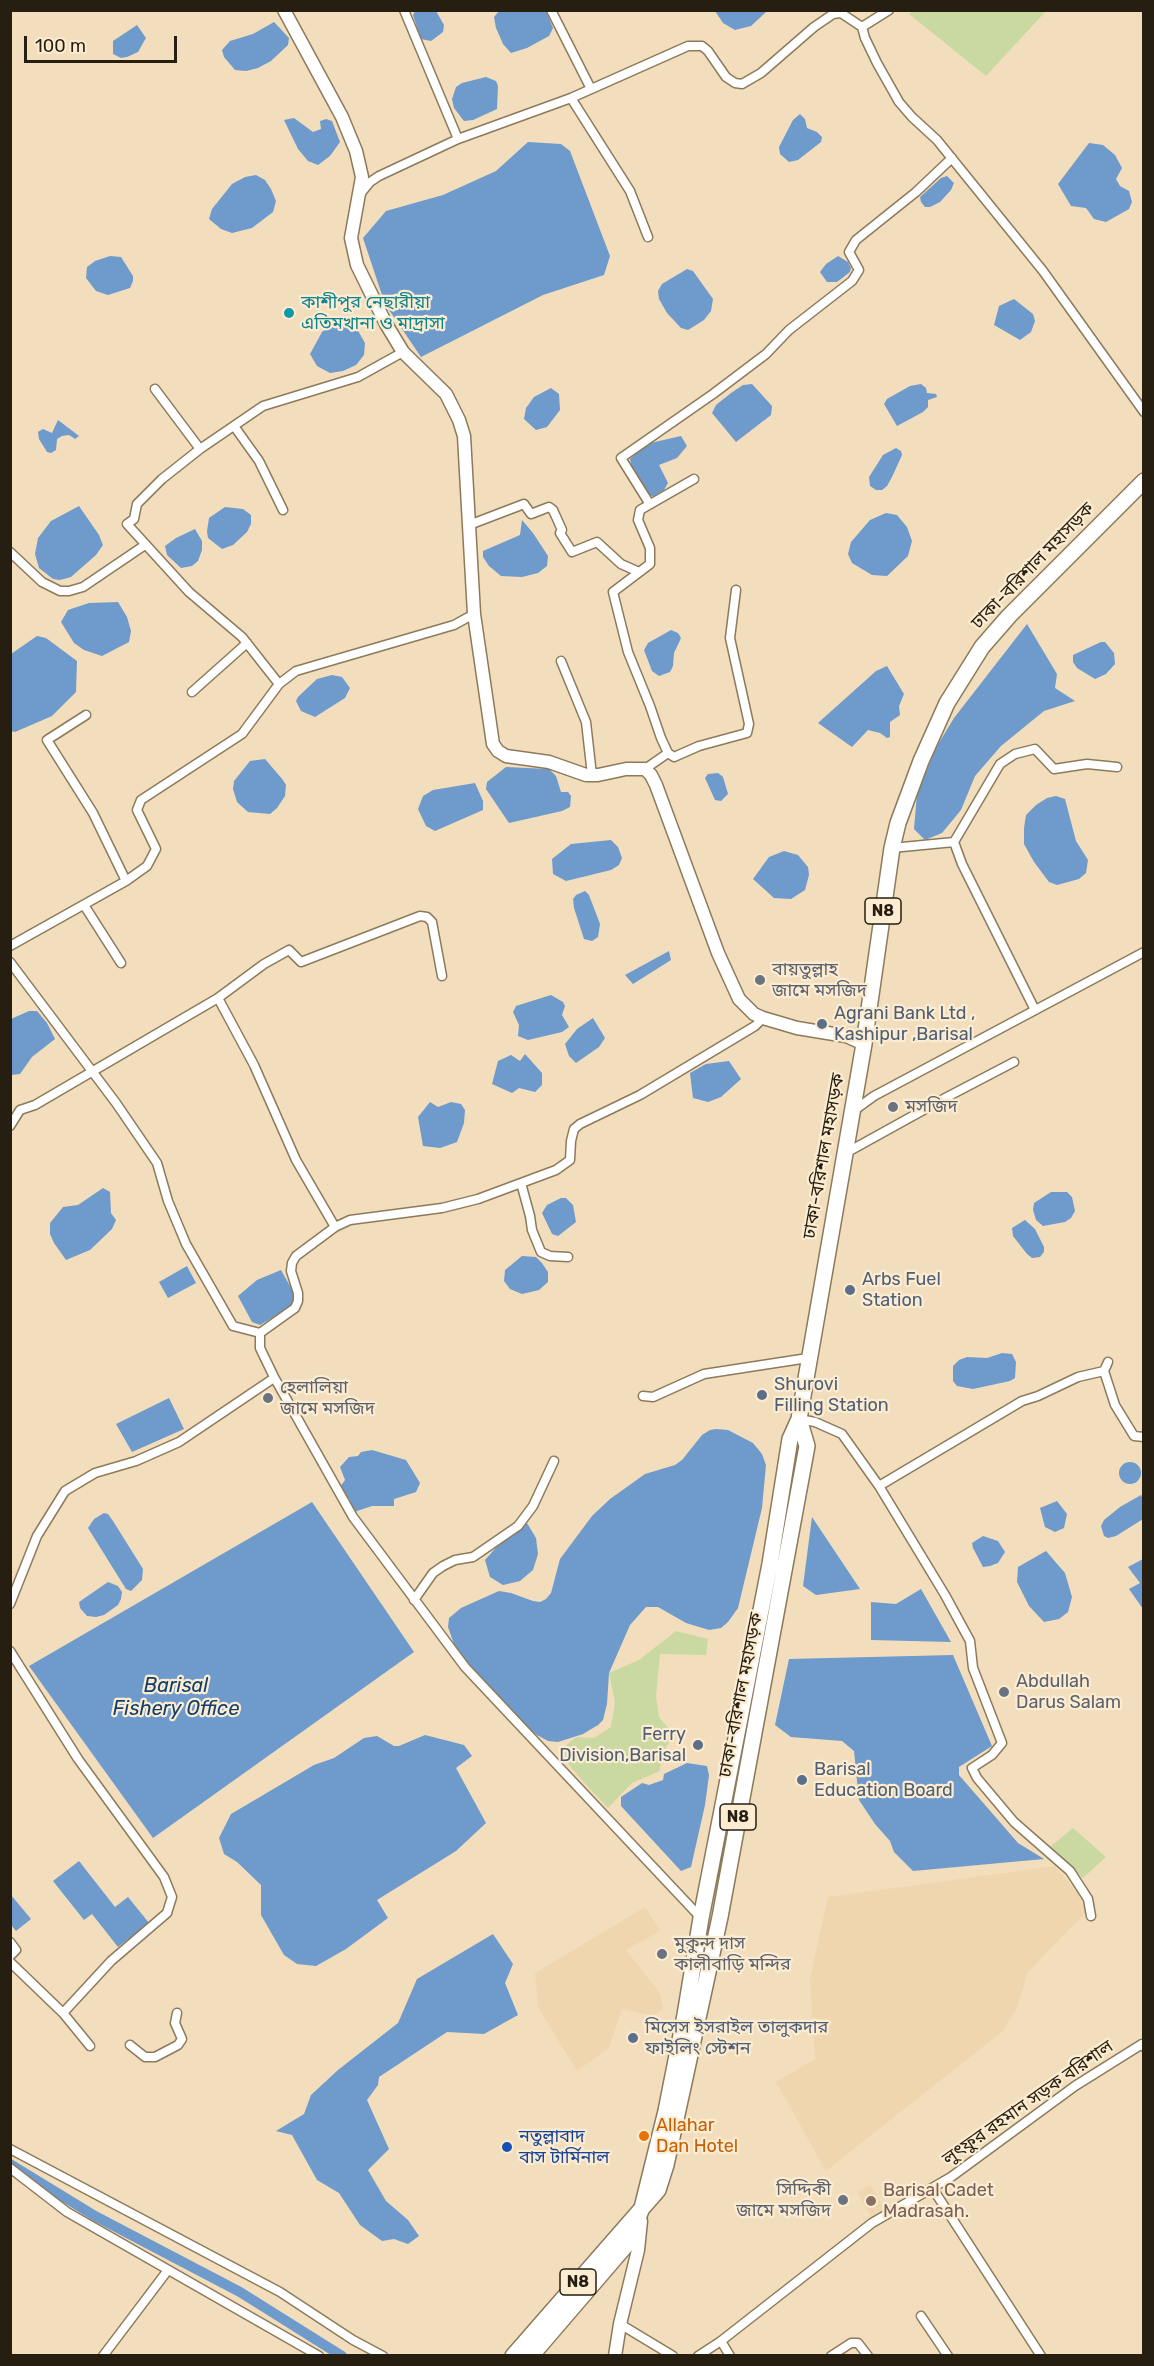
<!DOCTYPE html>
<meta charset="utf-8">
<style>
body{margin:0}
#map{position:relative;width:1154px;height:2366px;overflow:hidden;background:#f2debd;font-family:Rubik,sans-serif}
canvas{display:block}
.frame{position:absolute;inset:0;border:12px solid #251e11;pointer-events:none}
.scale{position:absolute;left:24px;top:36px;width:153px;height:27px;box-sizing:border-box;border:3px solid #251e11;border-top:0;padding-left:8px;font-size:18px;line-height:21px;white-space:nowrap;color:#251e11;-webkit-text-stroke:4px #fcecd1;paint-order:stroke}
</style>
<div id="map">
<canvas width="1154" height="2366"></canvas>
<div class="frame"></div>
<div class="scale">100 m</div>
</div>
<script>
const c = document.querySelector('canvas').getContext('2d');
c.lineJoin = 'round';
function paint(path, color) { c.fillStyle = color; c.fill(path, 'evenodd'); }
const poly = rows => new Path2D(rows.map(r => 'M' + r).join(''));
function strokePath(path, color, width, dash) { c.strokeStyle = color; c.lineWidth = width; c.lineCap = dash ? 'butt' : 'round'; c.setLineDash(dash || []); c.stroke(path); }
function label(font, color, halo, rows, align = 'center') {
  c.font = font + ' Rubik,"Noto Sans Bengali",sans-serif'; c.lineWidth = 4.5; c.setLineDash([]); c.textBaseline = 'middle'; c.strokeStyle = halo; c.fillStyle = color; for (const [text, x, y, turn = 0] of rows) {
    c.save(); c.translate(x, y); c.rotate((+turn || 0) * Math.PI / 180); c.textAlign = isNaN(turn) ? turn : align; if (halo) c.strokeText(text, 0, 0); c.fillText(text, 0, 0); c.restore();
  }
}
const built = poly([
 [1055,1866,1079,1895,1086,1912,1028,1972,1017,2008,1003,2031,826,2171,776,2082,815,2059,810,1978,828,1897],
 [645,1907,660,1931,626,1950,660,1993,663,2008,657,2014,649,2015,622,2009,609,2048,577,2071,538,2007,535,1973],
 [870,2185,885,2210,872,2218,857,2192]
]);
const green = poly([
 [913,11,913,10,1046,11,986,76,909,14],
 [676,1631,708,1639,706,1655,660,1654,656,1696,659,1717,673,1734,661,1758,660,1771,632,1783,608,1808,589,1788,558,1752,576,1737,594,1738,611,1727,615,1702,609,1673,639,1660],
 [1073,1828,1106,1857,1083,1878,1050,1847]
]);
const water = poly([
 [415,11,436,11,444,25,443,32,431,41,421,39,413,15],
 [499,11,546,11,553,28,549,36,527,48,511,53,503,44,496,28,494,17],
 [715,11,767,11,751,26,735,30,723,23],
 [274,22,289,38,288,45,271,61,258,68,246,71,235,70,224,57,222,50,230,41,253,34],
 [137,25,146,38,138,52,127,57,121,58,113,54,113,41],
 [486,77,496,81,498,86,497,109,473,120,464,121,454,108,452,99,456,87,462,83],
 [800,114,805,119,807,128,817,132,822,137,821,142,798,160,789,162,780,154,779,147,793,120],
 [294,118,313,132,321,129,320,121,326,119,332,121,340,142,330,156,318,165,308,161,298,149,284,120],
 [528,142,561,144,570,151,610,256,604,275,543,295,421,357,385,304,363,238,386,211,443,195,496,171],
 [1089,143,1103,145,1115,155,1122,168,1116,179,1120,186,1129,191,1132,202,1129,209,1106,222,1094,219,1086,208,1071,206,1058,184],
 [256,175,265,180,271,189,276,201,273,212,252,228,232,233,221,229,209,219,212,209,232,184,245,177],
 [947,176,954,183,951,190,940,202,930,207,925,207,921,202,920,197,941,178],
 [110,256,121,257,133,276,133,281,130,288,108,295,96,291,86,278,87,267,95,261],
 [838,256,848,262,851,268,850,272,837,282,827,282,820,272,826,264],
 [687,269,693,271,713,299,711,311,704,320,688,330,681,328,667,313,659,299,658,291,662,284],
 [1014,299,1033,314,1035,321,1031,332,1020,340,994,325,999,306],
 [334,322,353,322,365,343,364,355,356,365,343,371,330,373,317,366,310,354,322,332],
 [752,384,772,406,771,415,736,442,712,413,716,405,731,393,743,385],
 [921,384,926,388,927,393,936,394,937,397,928,400,928,407,923,412,897,426,884,404,887,399,910,386],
 [551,388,559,394,560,410,547,427,536,430,524,419,526,408,534,397],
 [58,420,79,436,75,439,69,435,62,436,57,439,56,450,51,453,47,452,39,439,38,432,43,429,52,433],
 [681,436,687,446,677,458,659,465,668,483,664,490,654,496,651,496,646,492,632,469,630,459,646,444],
 [896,448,901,451,902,455,892,477,887,486,882,490,876,490,870,486,869,477,883,455],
 [79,506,99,535,103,545,96,555,71,577,60,580,53,579,39,568,35,554,38,538,51,521],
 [225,507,243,509,251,515,251,524,247,532,233,545,222,549,208,538,207,531,209,518],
 [886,513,897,515,907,527,912,541,908,556,887,576,872,575,852,563,848,554,851,542,870,520],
 [522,520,533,533,548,556,547,566,538,573,522,577,501,576,489,566,483,557,483,551,520,535],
 [195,529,202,541,202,550,198,561,192,566,181,568,167,555,165,546,176,538],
 [118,602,127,617,131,631,129,642,102,656,84,650,74,643,61,622,68,610,89,603],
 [1027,624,1057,674,1055,688,1075,701,1044,711,1001,746,975,776,961,810,942,833,925,840,914,829,917,794,937,746,954,718],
 [671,630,678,633,681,638,674,653,673,666,670,672,659,676,652,671,644,650,648,643],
 [37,636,46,638,77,661,76,692,52,716,15,732,11,731,11,654],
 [1101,642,1105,642,1114,653,1115,664,1106,674,1095,679,1077,668,1073,662,1073,655],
 [887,666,904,694,899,706,900,715,890,722,890,737,887,738,880,733,868,730,852,747,818,723,876,671],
 [332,675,342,677,350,688,345,698,315,717,301,711,296,701,298,697,317,679],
 [265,759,283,780,286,785,285,796,277,808,270,814,248,812,237,802,233,789,234,781,250,761],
 [506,767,549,769,556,776,561,792,568,792,571,796,570,807,562,811,509,823,486,789,487,782],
 [718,773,723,777,728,794,721,801,715,800,705,778,708,774],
 [475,783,483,801,483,810,435,831,426,826,418,809,423,796,433,790],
 [1056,796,1065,799,1076,841,1088,860,1086,873,1079,879,1057,885,1049,882,1034,862,1024,844,1024,828,1026,815,1036,805,1047,798],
 [611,840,618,847,622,858,619,865,611,870,566,881,553,874,552,859,571,844],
 [784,851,798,855,808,867,809,875,805,890,791,899,774,898,753,879,769,857],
 [585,891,589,895,600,924,598,937,592,941,584,939,574,908,573,899,576,895],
 [669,951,671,960,633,984,625,975],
 [551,995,563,1002,565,1006,562,1015,569,1027,562,1032,528,1040,518,1036,519,1025,513,1012,516,1006],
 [29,1011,37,1011,47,1023,55,1039,32,1057,20,1074,11,1075,11,1019],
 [593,1018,605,1038,599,1047,576,1063,569,1056,565,1044,577,1029],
 [525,1054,542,1073,542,1085,535,1092,519,1088,512,1093,492,1084,498,1061,511,1055,520,1061],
 [729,1061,741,1079,721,1097,708,1102,693,1098,690,1073,706,1064],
 [430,1102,438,1107,451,1102,461,1104,465,1110,464,1123,457,1142,440,1148,423,1146,418,1117],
 [103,1188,110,1192,111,1213,116,1220,112,1229,90,1250,66,1260,54,1243,50,1234,50,1223,63,1207,78,1205],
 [1051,1192,1067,1192,1072,1197,1075,1211,1071,1218,1065,1222,1043,1226,1036,1220,1033,1210,1034,1203],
 [561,1198,566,1198,573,1205,576,1222,558,1236,552,1234,542,1213,547,1205],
 [1025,1220,1035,1229,1044,1247,1044,1252,1040,1257,1032,1258,1027,1254,1013,1236,1012,1228],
 [522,1256,536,1257,542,1263,548,1272,548,1282,539,1290,522,1294,510,1289,504,1281,505,1270],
 [187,1266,196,1283,168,1298,159,1282],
 [281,1270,295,1295,292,1306,260,1325,252,1322,238,1296,257,1280],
 [1002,1353,1012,1354,1016,1362,1015,1378,1010,1381,973,1389,957,1386,953,1381,953,1366,959,1360,967,1357,987,1358],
 [169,1398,184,1429,132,1452,116,1424],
 [716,1429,728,1430,753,1443,762,1454,766,1465,762,1508,738,1608,728,1622,721,1628,709,1630,686,1623,658,1607,646,1607,630,1625,609,1673,607,1704,603,1720,598,1725,583,1734,558,1742,548,1741,537,1735,518,1720,465,1662,455,1647,448,1627,449,1618,461,1608,499,1591,511,1593,533,1601,540,1602,546,1599,551,1593,560,1559,592,1516,610,1499,645,1474,675,1465,682,1460,702,1435,710,1430],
 [372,1450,406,1460,420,1483,416,1492,394,1499,394,1506,372,1506,354,1512,349,1498,344,1496,340,1487,345,1480,340,1467,349,1457,358,1456,361,1452],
 '1119 1473a11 11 0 1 1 22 0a11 11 0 1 1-22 0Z',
 [1141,1495,1143,1499,1143,1519,1116,1536,1108,1538,1104,1536,1101,1526,1104,1520,1120,1507],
 [1057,1501,1067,1514,1064,1528,1055,1532,1045,1527,1040,1508],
 [312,1502,414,1652,153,1838,29,1666],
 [104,1513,108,1514,113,1521,143,1569,142,1580,131,1591,126,1589,88,1528,94,1519],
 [812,1517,860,1589,816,1595,803,1586],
 [527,1523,536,1538,538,1554,533,1570,520,1581,503,1585,490,1577,485,1560,502,1541],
 [983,1536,998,1541,1005,1552,998,1563,990,1566,983,1567,973,1548,972,1543],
 [1046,1551,1065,1573,1072,1597,1068,1612,1059,1619,1044,1622,1029,1606,1017,1582,1018,1567],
 [1143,1559,1143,1609,1129,1589,1140,1583,1128,1567],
 [108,1582,118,1586,122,1592,121,1599,118,1605,104,1615,96,1617,87,1616,80,1608,79,1602],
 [921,1589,951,1642,871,1640,871,1602,896,1604],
 [953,1655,992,1746,959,1767,959,1775,1018,1843,1044,1859,913,1871,894,1852,890,1841,875,1824,859,1800,854,1751,842,1741,791,1737,775,1725,789,1659],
 [425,1735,464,1745,472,1756,456,1768,486,1823,456,1851,377,1900,388,1918,346,1949,316,1966,297,1964,284,1955,261,1915,261,1885,237,1862,224,1854,219,1838,231,1814,314,1765,334,1758,364,1738,377,1736,394,1746,399,1746],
 [687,1763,707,1766,709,1775,705,1805,691,1867,681,1871,621,1806,621,1797,642,1783,649,1785,663,1780,664,1774],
 [79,1861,115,1907,128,1897,149,1923,118,1947,92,1914,84,1920,53,1881],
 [11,1895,31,1919,16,1931,11,1925],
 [493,1934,513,1964,505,1983,518,2015,484,2034,447,2032,379,2077,378,2085,367,2100,389,2149,368,2170,386,2201,408,2220,419,2236,408,2244,394,2239,382,2241,360,2225,339,2193,317,2180,292,2135,276,2131,304,2114,311,2095,338,2070,398,2023,417,1979]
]);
const canal = poly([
 [10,2164,95,2216,240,2292,342,2356]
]);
const street = poly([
 [404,10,458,139],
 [551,10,590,87],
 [862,27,889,10],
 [571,98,630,191,648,237],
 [361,193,370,182,379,176,458,139,571,98,688,46,702,46,708,51,726,77,735,83,742,84,761,73,814,27,833,14,841,13,862,27,865,38,877,63,899,102,912,117,937,140,1043,271,1144,412],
 [155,389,200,449],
 [234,426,259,461,283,510],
 [694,479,640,510,638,520,650,548,650,564,613,592,628,652,650,706,661,738,668,753,674,757,699,746,747,733,749,724,730,638,736,590],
 [649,503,621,458,713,394,766,354,789,330,852,281,859,270,849,252,856,240,916,192,952,158],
 [469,525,524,504,531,514,549,507,553,510,562,530,560,533,572,552,597,542,621,564,639,572],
 [10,552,42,582,60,591,69,591,83,587,145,545],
 [561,661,586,722,592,775],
 [279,684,296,671,454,625,474,614],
 [192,692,247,643],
 [86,715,47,740,93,813,126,881],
 [645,769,668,753],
 [954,842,1000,764,1015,754,1035,749,1054,769,1087,764,1117,767],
 [954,842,962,864,1035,1010],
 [892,848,954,842],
 [84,905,121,963],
 [10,946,126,881,147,866,156,849,137,810,141,800,242,734,279,684,242,637,189,592,127,524,134,519,137,504,162,479,200,449,263,406,358,377,403,352],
 [10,962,116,1103,157,1163,168,1201,186,1244,233,1326,260,1333,260,1348,274,1377,353,1517,465,1667,701,1918],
 [852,1112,874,1096,1144,952],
 [10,1126,20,1110,35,1105,218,998],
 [844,1154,947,1097,1014,1062],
 [521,1183,530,1216,532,1230,541,1252,550,1256,568,1257],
 [335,1227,296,1160,254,1065,218,998,264,964,289,950,301,962,420,916,427,917,432,922,442,976],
 [260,1333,295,1308,298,1301,298,1293,291,1271,292,1263,296,1256,335,1227,350,1220,442,1208,478,1199,556,1170,570,1160,571,1141,574,1129,580,1124,640,1095,755,1026,763,1018],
 [1108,1362,1104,1371,1115,1405,1134,1436,1144,1437],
 [643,1396,653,1397,704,1374,808,1358],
 [799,1419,815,1422,842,1434,879,1486,945,1595,970,1641,973,1668,1002,1743,992,1755,972,1768,977,1778,1014,1822,1070,1871,1088,1899,1091,1916],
 [879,1486,1022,1401,1038,1396,1078,1377,1104,1371],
 [414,1600,433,1573,443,1566,455,1560,473,1557,518,1526,533,1506,554,1461],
 [10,1604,37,1536,65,1491,95,1473,136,1461,179,1442,274,1378],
 [10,1651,78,1759,164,1877,172,1897,167,1913,111,1961,63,2013],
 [10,1942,16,1950,10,1956],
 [10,1962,63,2013,90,2046],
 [130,2045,145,2057,155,2057,178,2045,182,2039,175,2023,177,2013],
 [10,2149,280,2292,353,2340,383,2356],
 [10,2168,67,2212,319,2356],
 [933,2189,1041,2356],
 [921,2316,948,2356],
 [620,2324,673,2356],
 [721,2341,730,2356],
 [103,2356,168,2270],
 [698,2356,721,2341,872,2223,951,2177,1075,2086,1142,2044,1144,2047],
 [831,2356,851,2343,858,2343,868,2356]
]);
const secondary = poly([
 [284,10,342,117,356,151,362,177,351,238,357,265,386,324,403,352,446,394,459,420,464,436,474,614,493,744,498,751,506,756,549,762,586,775,598,775,626,769,645,769,651,775,656,785,718,953,739,999,754,1014,763,1018,797,1028,846,1036,864,1044]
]);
const primary = poly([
 [615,2356,620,2324,638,2250,641,2221]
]);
const highway = poly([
 [513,2356,658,2190,666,2165,720,1917,807,1446,799,1419],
 [531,2356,628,2243,642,2208,666,2111,685,2015,701,1918,770,1564,790,1439,799,1419,864,1044,892,848,898,823,921,761,947,703,982,647,1009,616,1144,481]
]);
const markers = [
 [289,313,6,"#0f9aa8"],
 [760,980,6,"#6b7280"],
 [822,1024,6,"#5c6f8a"],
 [893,1107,6,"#6b7280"],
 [850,1290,6,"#5c6f8a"],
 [762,1395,6,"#5c6f8a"],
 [268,1398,6,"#6b7280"],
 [1004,1692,6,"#6b7280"],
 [698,1745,6,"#5c6f8a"],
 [802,1780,6,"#5c6f8a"],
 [662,1954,6,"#6b7280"],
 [633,2038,6,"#5c6f8a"],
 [644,2136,6,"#e8710a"],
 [507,2147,6,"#1a4fb4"],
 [843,2200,6,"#6b7280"],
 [871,2201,6,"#8d6e63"]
];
const shields = [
 [883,911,36],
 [738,1817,36],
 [578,2282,36]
];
const shieldNames = [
 ["N8",883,911],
 ["N8",738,1817],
 ["N8",578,2282]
];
const cultureNames = [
 ["কাশীপুর নেছারীয়া",301,303],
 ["এতিমখানা ও মাদ্রাসা",301,324]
];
const streetNames = [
 ["ঢাকা-বরিশাল মহাসড়ক",1033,566,-46],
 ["ঢাকা-বরিশাল মহাসড়ক",824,1156,-80],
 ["ঢাকা-বরিশাল মহাসড়ক",741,1695,-79],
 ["লুৎফুর রহমান সড়ক বরিশাল",1028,2103,-35]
];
const worshipNames = [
 ["বায়তুল্লাহ",772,970],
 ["জামে মসজিদ",772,991],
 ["মসজিদ",905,1107],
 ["হেলালিয়া",280,1388],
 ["জামে মসজিদ",280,1409],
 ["Abdullah",1016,1682],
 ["Darus Salam",1016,1703],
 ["মুকুন্দ দাস",674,1944],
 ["কালীবাড়ি মন্দির",674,1965],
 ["সিদ্দিকী",831,2190,"right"],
 ["জামে মসজিদ",831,2211,"right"]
];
const serviceNames = [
 ["Agrani Bank Ltd ,",834,1014],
 ["Kashipur ,Barisal",834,1035],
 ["Arbs Fuel",862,1280],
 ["Station",862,1301],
 ["Shurovi",774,1385],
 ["Filling Station",774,1406],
 ["Ferry",686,1735,"right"],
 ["Division,Barisal",686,1756,"right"],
 ["Barisal",814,1770],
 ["Education Board",814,1791],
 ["মিসেস ইসরাইল তালুকদার",645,2028],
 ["ফাইলিং স্টেশন",645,2049]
];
const foodNames = [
 ["Allahar",656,2126],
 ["Dan Hotel",656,2147]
];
const transitNames = [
 ["নতুল্লাবাদ",519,2137],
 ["বাস টার্মিনাল",519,2158]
];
const educationNames = [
 ["Barisal Cadet",883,2191],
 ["Madrasah.",883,2212]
];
const waterNames = [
 ["Barisal",176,1686],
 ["Fishery Office",176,1709]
];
paint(built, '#efd6ae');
paint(green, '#cad9a2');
paint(water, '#6e9acc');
strokePath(canal, '#6e9acc', 10);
strokePath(street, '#8c7a5b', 11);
strokePath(secondary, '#8c7a5b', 15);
strokePath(primary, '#8c7a5b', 15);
strokePath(highway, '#8c7a5b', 18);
strokePath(street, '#fff', 8);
strokePath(secondary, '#fff', 12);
strokePath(primary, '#fff', 12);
strokePath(highway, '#fff', 15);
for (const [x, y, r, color] of markers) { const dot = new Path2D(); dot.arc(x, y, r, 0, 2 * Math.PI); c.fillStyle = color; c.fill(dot); strokePath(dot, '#fcecd1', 2); }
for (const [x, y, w] of shields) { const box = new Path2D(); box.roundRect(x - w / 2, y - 13, w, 26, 4.5); c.fillStyle = '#fcecd1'; c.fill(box); strokePath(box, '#251e11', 1.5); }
label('bold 16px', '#251e11', null, shieldNames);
label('18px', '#0d838f', '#fcecd1', cultureNames, 'left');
label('18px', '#251e11', '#fcecd1', streetNames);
label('18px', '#5b616d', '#fcecd1', worshipNames, 'left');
label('18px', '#4e5e75', '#fcecd1', serviceNames, 'left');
label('18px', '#c56008', '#fcecd1', foodNames, 'left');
label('18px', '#164399', '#fcecd1', transitNames, 'left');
label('18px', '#785e54', '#fcecd1', educationNames, 'left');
label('italic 20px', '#113f6e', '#fcecd1', waterNames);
</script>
